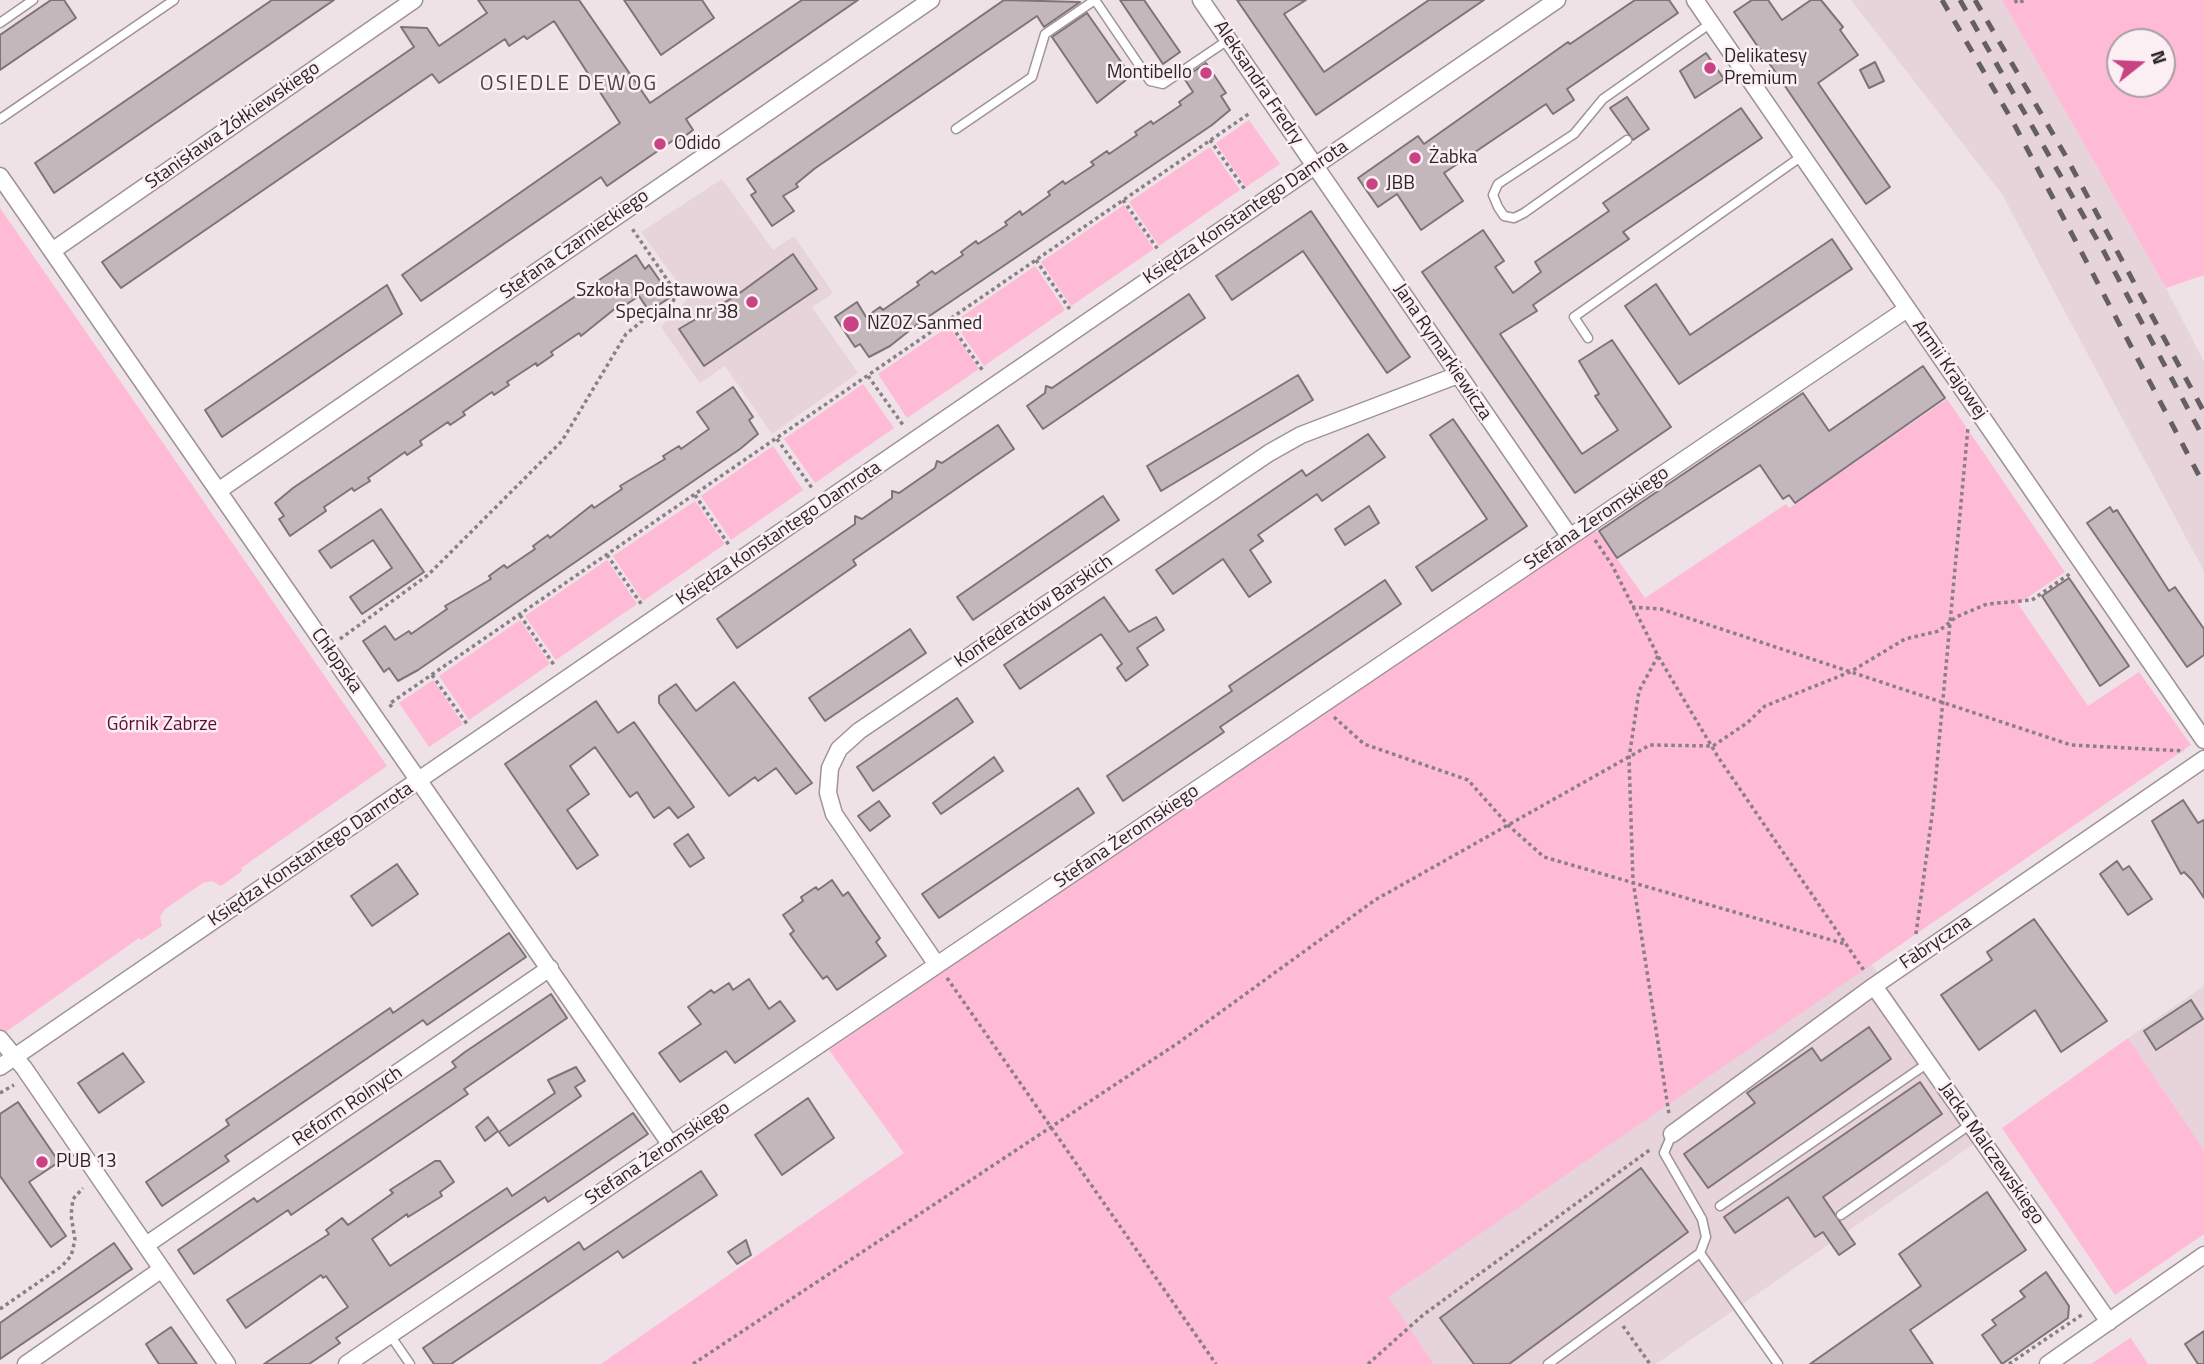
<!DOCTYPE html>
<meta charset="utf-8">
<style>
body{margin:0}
#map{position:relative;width:2204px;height:1364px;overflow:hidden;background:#eee2e6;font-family:"Titillium Web",sans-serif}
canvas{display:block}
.north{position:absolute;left:2106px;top:28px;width:70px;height:70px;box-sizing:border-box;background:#fbeff3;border:2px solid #a89fa2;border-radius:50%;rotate:72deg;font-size:19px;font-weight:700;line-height:28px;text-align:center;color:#2b2628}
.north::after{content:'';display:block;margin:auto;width:24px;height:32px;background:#c84284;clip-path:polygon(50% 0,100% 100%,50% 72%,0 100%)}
</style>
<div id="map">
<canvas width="2204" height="1364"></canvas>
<div class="north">N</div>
</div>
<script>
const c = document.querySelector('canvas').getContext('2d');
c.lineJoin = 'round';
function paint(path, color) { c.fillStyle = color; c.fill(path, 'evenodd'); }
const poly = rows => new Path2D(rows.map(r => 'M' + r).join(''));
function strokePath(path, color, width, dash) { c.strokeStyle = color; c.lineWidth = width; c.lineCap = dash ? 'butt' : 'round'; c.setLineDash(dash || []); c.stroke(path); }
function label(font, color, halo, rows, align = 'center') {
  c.font = font + ' "Titillium Web",sans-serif'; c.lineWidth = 5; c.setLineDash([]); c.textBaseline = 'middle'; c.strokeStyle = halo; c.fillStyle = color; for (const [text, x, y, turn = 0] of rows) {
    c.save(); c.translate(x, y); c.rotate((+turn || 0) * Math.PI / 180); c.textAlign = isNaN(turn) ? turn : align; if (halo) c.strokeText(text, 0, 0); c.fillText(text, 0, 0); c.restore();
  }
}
const built = poly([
 [1851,0,2002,0,2166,288,2204,362,2204,571,2002,194],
 [722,179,773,250,794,236,833,293,812,307,858,373,772,434,725,366,700,383,661,327,689,298,641,232],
 [1871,963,1988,1134,1656,1364,1434,1364,1387,1297],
 [2204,986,2204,1150,2128,1038]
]);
const green = poly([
 [2002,0,2204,0,2204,275,2166,288],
 [2120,42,2162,42,2162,84,2120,84],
 [1249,120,1280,164,1246,187,1216,143],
 [1210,147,1240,190,1159,246,1129,202],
 [1124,205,1154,249,1071,306,1041,262],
 [0,208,387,766,241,868,242,871,221,886,212,881,203,883,165,909,160,917,162,926,141,940,139,938,0,1036],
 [1035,266,1065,310,984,366,954,322],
 [949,326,979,369,907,418,878,374],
 [863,384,894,428,815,483,784,439],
 [1947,399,2065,572,2018,604,2088,706,2139,672,2191,745,1388,1297,1434,1364,601,1364,904,1153,829,1050,1588,532,1598,532,1645,598,1786,504,1789,508],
 [773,446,803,490,731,540,701,496],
 [695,501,725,544,643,601,613,556],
 [607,560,637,604,556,660,525,616],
 [520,620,550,664,469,720,439,676],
 [433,680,463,724,429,747,399,703],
 [2128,1038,2204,1150,2204,1234,2115,1295,2002,1128],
 [2130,1337,2148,1364,2091,1364,2130,1338]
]);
const building = poly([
 [51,0,64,0,76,18,0,70,0,35,51,0],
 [272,0,334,0,54,193,35,163,272,0],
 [478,0,579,0,650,103,802,0,858,0,686,119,693,130,677,142,675,139,607,186,601,177,421,301,402,275,620,123,554,21,527,39,524,36,509,46,505,39,439,83,432,74,121,288,111,275,102,262,414,47,401,27,427,28,439,46,487,13,478,0],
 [624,0,702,0,714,18,661,55,624,0],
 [1004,0,1080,2,1044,27,1037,16,814,169,796,184,798,187,783,196,794,211,772,226,751,195,756,192,747,179,1004,0],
 [1120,0,1144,0,1180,52,1163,64,1120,0],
 [1237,0,1306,0,1284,14,1324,72,1429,0,1484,0,1316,115,1237,0],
 [1635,0,1669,0,1678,13,1567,89,1574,100,1553,114,1546,104,1444,173,1463,201,1421,230,1397,194,1378,207,1358,178,1418,136,1424,144,1568,42,1570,44,1635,0],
 [1752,0,1768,0,1782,20,1811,0,1821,0,1843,27,1840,30,1858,55,1818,83,1890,187,1866,204,1734,12,1752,0],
 [1087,13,1131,76,1097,103,1052,37,1087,13],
 [1706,53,1724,79,1695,98,1680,71,1706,53],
 [1875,62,1884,81,1869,88,1860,70,1875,62],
 [1206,63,1226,93,1221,96,1230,110,1212,125,919,323,890,346,869,357,860,344,855,347,835,317,857,302,866,317,880,307,883,310,919,285,917,282,932,271,935,274,963,255,961,252,976,241,978,244,1007,225,1005,222,1020,211,1022,215,1050,195,1048,192,1063,181,1065,184,1094,165,1091,162,1107,151,1109,154,1137,135,1135,132,1151,121,1153,124,1181,105,1179,102,1193,92,1184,78,1206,63],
 [1627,97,1649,129,1633,140,1610,108,1627,97],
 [1741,108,1762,138,1623,232,1629,239,1533,305,1537,311,1500,334,1582,454,1618,430,1595,396,1599,394,1579,361,1612,340,1671,427,1575,493,1422,272,1483,230,1504,261,1495,267,1513,293,1541,272,1535,262,1609,211,1603,203,1741,108],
 [1311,211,1410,357,1387,373,1303,251,1232,300,1216,276,1311,211],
 [1832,239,1852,269,1679,384,1625,306,1656,284,1690,335,1832,239],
 [793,254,817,289,704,366,679,329,737,295,793,254],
 [636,255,645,269,649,265,671,297,649,311,639,296,624,306,622,303,581,336,579,333,551,352,553,355,537,366,536,363,507,382,509,385,494,395,492,392,463,412,465,415,450,425,448,422,420,441,422,445,407,455,405,452,368,478,370,481,354,491,352,488,324,507,326,511,290,536,279,519,284,516,275,503,293,488,636,255],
 [387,285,402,314,222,437,205,410,387,285],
 [1189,294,1205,318,1043,429,1027,406,1045,393,1046,386,1052,388,1189,294],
 [1923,366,1945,398,1795,503,1789,495,1783,499,1760,465,1617,558,1599,531,1803,393,1829,431,1923,366],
 [1298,375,1313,400,1161,491,1147,466,1298,375],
 [733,387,753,417,749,420,758,434,740,449,418,670,398,681,389,668,384,672,363,641,385,626,395,640,409,631,411,634,447,609,445,606,491,579,489,576,504,565,507,568,535,549,533,546,548,535,550,538,592,505,594,508,622,489,620,486,665,459,663,456,679,446,681,449,709,429,697,412,733,387],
 [1453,419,1527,526,1432,591,1416,567,1487,519,1430,435,1453,419],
 [998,425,1014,449,853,560,856,565,737,648,717,619,855,524,855,516,862,519,892,498,892,491,899,493,935,468,937,461,942,463,998,425],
 [1368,434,1385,457,1322,501,1317,494,1258,535,1263,541,1250,550,1271,582,1249,597,1223,559,1173,594,1156,570,1302,470,1306,476,1368,434],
 [1103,496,1119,520,973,620,957,597,1103,496],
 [1369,506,1379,523,1345,545,1335,529,1369,506],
 [2110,507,2113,512,2117,510,2169,591,2175,587,2204,629,2204,655,2187,667,2087,523,2110,507],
 [381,509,424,572,362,614,350,597,392,568,373,540,331,568,319,551,381,509],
 [2069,578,2129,666,2100,686,2042,596,2069,578],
 [1385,580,1401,604,1220,727,1224,732,1123,801,1107,776,1232,691,1229,686,1385,580],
 [1104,597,1129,632,1156,617,1164,630,1137,648,1148,665,1126,681,1117,668,1122,664,1101,634,1020,689,1004,665,1104,597],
 [910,629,926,653,825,721,809,698,910,629],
 [734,682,812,783,796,794,776,768,758,781,755,777,729,796,659,703,659,696,676,684,696,711,734,682],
 [957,698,973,722,873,791,857,767,957,698],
 [596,701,618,733,634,722,694,807,678,818,669,807,654,818,637,792,630,797,595,747,570,766,589,794,567,810,598,855,577,869,505,764,596,701],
 [994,757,1003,771,941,814,933,803,994,757],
 [1078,788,1094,813,939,918,922,894,1078,788],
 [2183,800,2198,823,2204,820,2204,898,2192,880,2184,872,2181,874,2152,821,2183,800],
 [879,801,890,816,870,831,858,816,879,801],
 [688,834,704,858,690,867,674,844,688,834],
 [2117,861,2123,870,2129,866,2152,899,2128,915,2100,874,2117,861],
 [397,864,418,894,372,926,351,896,397,864],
 [832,880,843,896,848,892,863,914,880,938,876,942,886,956,837,990,827,976,823,979,800,948,790,934,794,931,783,915,803,901,801,897,816,887,818,890,832,880],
 [2034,919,2107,1021,2061,1052,2035,1010,1979,1050,1941,995,1992,960,1987,952,2034,919],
 [509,933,526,957,427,1025,423,1020,225,1156,229,1161,162,1206,146,1182,229,1125,226,1120,390,1008,393,1013,509,933],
 [749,979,769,1009,780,1001,795,1021,735,1063,726,1051,680,1082,659,1053,701,1024,688,1007,711,990,714,993,729,983,733,990,749,979],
 [551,994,567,1018,464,1089,468,1094,291,1215,288,1210,194,1274,178,1250,254,1198,257,1202,456,1067,452,1062,465,1052,551,994],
 [2191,1000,2203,1019,2156,1050,2144,1031,2191,1000],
 [1869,1027,1891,1059,1708,1188,1684,1154,1755,1103,1747,1093,1812,1048,1821,1061,1869,1027],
 [123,1053,144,1082,99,1113,78,1083,123,1053],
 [576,1067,585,1081,575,1087,581,1096,509,1146,499,1132,555,1093,548,1080,576,1067],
 [1920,1082,1942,1114,1823,1197,1855,1244,1839,1255,1823,1232,1815,1237,1788,1197,1735,1233,1724,1217,1920,1082],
 [808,1098,834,1138,782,1175,755,1135,808,1098],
 [18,1102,59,1162,29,1182,66,1236,51,1247,0,1176,0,1114,18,1102],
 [633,1113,648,1134,548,1202,545,1197,371,1314,336,1338,340,1343,309,1364,264,1364,348,1307,326,1276,323,1278,321,1275,246,1328,227,1300,329,1234,326,1230,342,1218,348,1225,393,1193,390,1190,435,1161,440,1161,454,1182,440,1192,442,1196,408,1217,407,1214,372,1239,390,1266,507,1188,512,1196,633,1113],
 [488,1117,498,1131,485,1141,476,1127,488,1117],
 [1641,1168,1688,1232,1509,1364,1474,1364,1440,1318,1641,1168],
 [701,1171,717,1195,623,1258,618,1251,451,1364,434,1364,423,1348,579,1242,584,1250,701,1171],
 [1987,1192,2026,1250,1910,1330,1933,1364,1810,1364,1921,1286,1899,1254,1987,1192],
 [746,1240,751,1255,737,1264,728,1252,746,1240],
 [114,1243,132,1269,0,1359,0,1323,114,1243],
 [2046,1272,2069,1306,2068,1318,2002,1364,1982,1335,1996,1325,1992,1320,2025,1297,2020,1291,2046,1272],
 [171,1327,197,1364,159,1364,151,1352,146,1344,171,1327],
 [2204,1331,2204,1364,2198,1364,2185,1344,2204,1331]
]);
const path = poly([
 [2015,0,2017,3,2026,0],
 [1210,140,1246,191],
 [1123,200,1159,251],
 [1036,260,1071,311],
 [948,321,983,371],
 [868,376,903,425],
 [777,439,812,488],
 [695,495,729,545],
 [1595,540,1612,565,1658,656,1718,757,1865,972],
 [607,555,642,605],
 [1632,607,1661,609,2071,745,2184,751],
 [520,615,554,665],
 [340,639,428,575,562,441,626,334,646,318,666,314,677,294,631,227],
 [1658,656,1639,691,1629,758,1633,881,1669,1114],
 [432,675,467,724],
 [392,707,389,704,1250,113],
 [1334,717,1364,744,1468,780,1509,826,1544,857,1845,944],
 [1916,934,1933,808,1968,427],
 [947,978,1216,1364],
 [0,1093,14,1085],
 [0,1309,62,1266,71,1256,75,1240,71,1215,73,1199,83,1188],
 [1623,1326,1650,1364],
 [693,1364,1178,1043,1375,900,1650,745,1713,746,1747,723,1765,706,1850,672,1905,639,1939,631,1956,617,1987,604,2032,600,2071,573],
 [1368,1364,1423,1315,1651,1149],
 [2009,1364,2083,1314]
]);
const lane = poly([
 [1095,0,1150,81,1163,84,1228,40],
 [0,23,33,0],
 [0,119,174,0],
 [956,129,1032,77,1045,34,1095,0],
 [1627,140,1524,213,1514,218,1504,216,1498,207,1493,195,1498,184,1574,134,1603,99,1711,23],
 [1588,338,1574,317,1802,156],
 [1672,1134,1664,1153,1702,1219,1706,1237,1700,1253],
 [1720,1206,1928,1063],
 [1841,1215,1971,1124],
 [390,1335,410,1364],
 [1548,1364,1700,1253,1778,1364]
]);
const street = poly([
 [1201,0,1570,537],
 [1695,0,2204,740],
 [0,176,671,1145],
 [52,251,414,0],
 [218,491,931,0],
 [937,965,834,814,828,793,830,768,839,749,859,731,1269,453,1301,435,1458,375],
 [1874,986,2109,1322],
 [0,1039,24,1068,227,1364],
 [0,1067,1557,0],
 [1672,1134,1874,986,2204,759],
 [146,1245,550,968],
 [26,1364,162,1269],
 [347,1364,1907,309],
 [2048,1364,2204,1255]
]);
const rail = poly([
 [1942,0,2013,122,2204,485],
 [1960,0,2103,250,2204,439],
 [1975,0,2064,153,2204,412]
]);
const markers = [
 [1710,68,7,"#c84284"],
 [1206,73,7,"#c84284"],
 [660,144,7,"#c84284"],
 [1415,158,7,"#c84284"],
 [1372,184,7,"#c84284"],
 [752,302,7,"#c84284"],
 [851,324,9,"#c84284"],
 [42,1162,7,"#c84284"]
];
const poiNames = [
 ["Delikatesy",1724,57],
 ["Premium",1724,79],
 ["Montibello",1192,73,"right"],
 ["Odido",674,144],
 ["Żabka",1429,158],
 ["JBB",1386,184],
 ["Szkoła Podstawowa",738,291,"right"],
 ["Specjalna nr 38",738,313,"right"],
 ["NZOZ Sanmed",867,324],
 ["PUB 13",56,1162]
];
const streetNames = [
 ["Aleksandra Fredry",1258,83,56],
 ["Stanisława Żółkiewskiego",233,126,-35],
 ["Księdza Konstantego Damrota",1246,213,-34],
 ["Stefana Czarnieckiego",575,245,-35],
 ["Jana Rymarkiewicza",1442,352,56],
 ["Armii Krajowej",1949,370,55],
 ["Stefana Żeromskiego",1597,519,-34],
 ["Księdza Konstantego Damrota",779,534,-34],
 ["Konfederatów Barskich",1034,612,-34],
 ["Chłopska",336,661,55],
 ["Stefana Żeromskiego",1127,837,-34],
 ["Księdza Konstantego Damrota",311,855,-34],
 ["Fabryczna",1936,943,-34],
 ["Reform Rolnych",348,1107,-34],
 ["Stefana Żeromskiego",658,1154,-34],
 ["Jacka Malczewskiego",1991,1154,55]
];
const parkNames = [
 ["Górnik Zabrze",162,725]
];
const neighbourhoodNames = [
 ["OSIEDLE DEWOG",569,85]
];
paint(built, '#e7d3da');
paint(green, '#ffbad5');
paint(building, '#c3b7bb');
strokePath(building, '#7e7377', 2);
strokePath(lane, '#9e9397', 11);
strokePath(street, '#9e9397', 19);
strokePath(path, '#888083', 3.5, [3.5, 3.5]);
strokePath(lane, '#fff', 8);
strokePath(street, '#fff', 16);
strokePath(rail, '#665f62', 5, [12, 12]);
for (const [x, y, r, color] of markers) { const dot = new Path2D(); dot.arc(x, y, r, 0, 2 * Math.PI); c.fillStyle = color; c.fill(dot); strokePath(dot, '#fbeff3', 2.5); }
label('19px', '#2b2628', '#fbeff3', poiNames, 'left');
label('19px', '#2b2628', '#fbeff3', streetNames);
label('19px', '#5e0d39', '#fbeff3', parkNames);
c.letterSpacing = '2px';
label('21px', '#4d4347', '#fbeff3', neighbourhoodNames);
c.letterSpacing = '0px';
</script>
